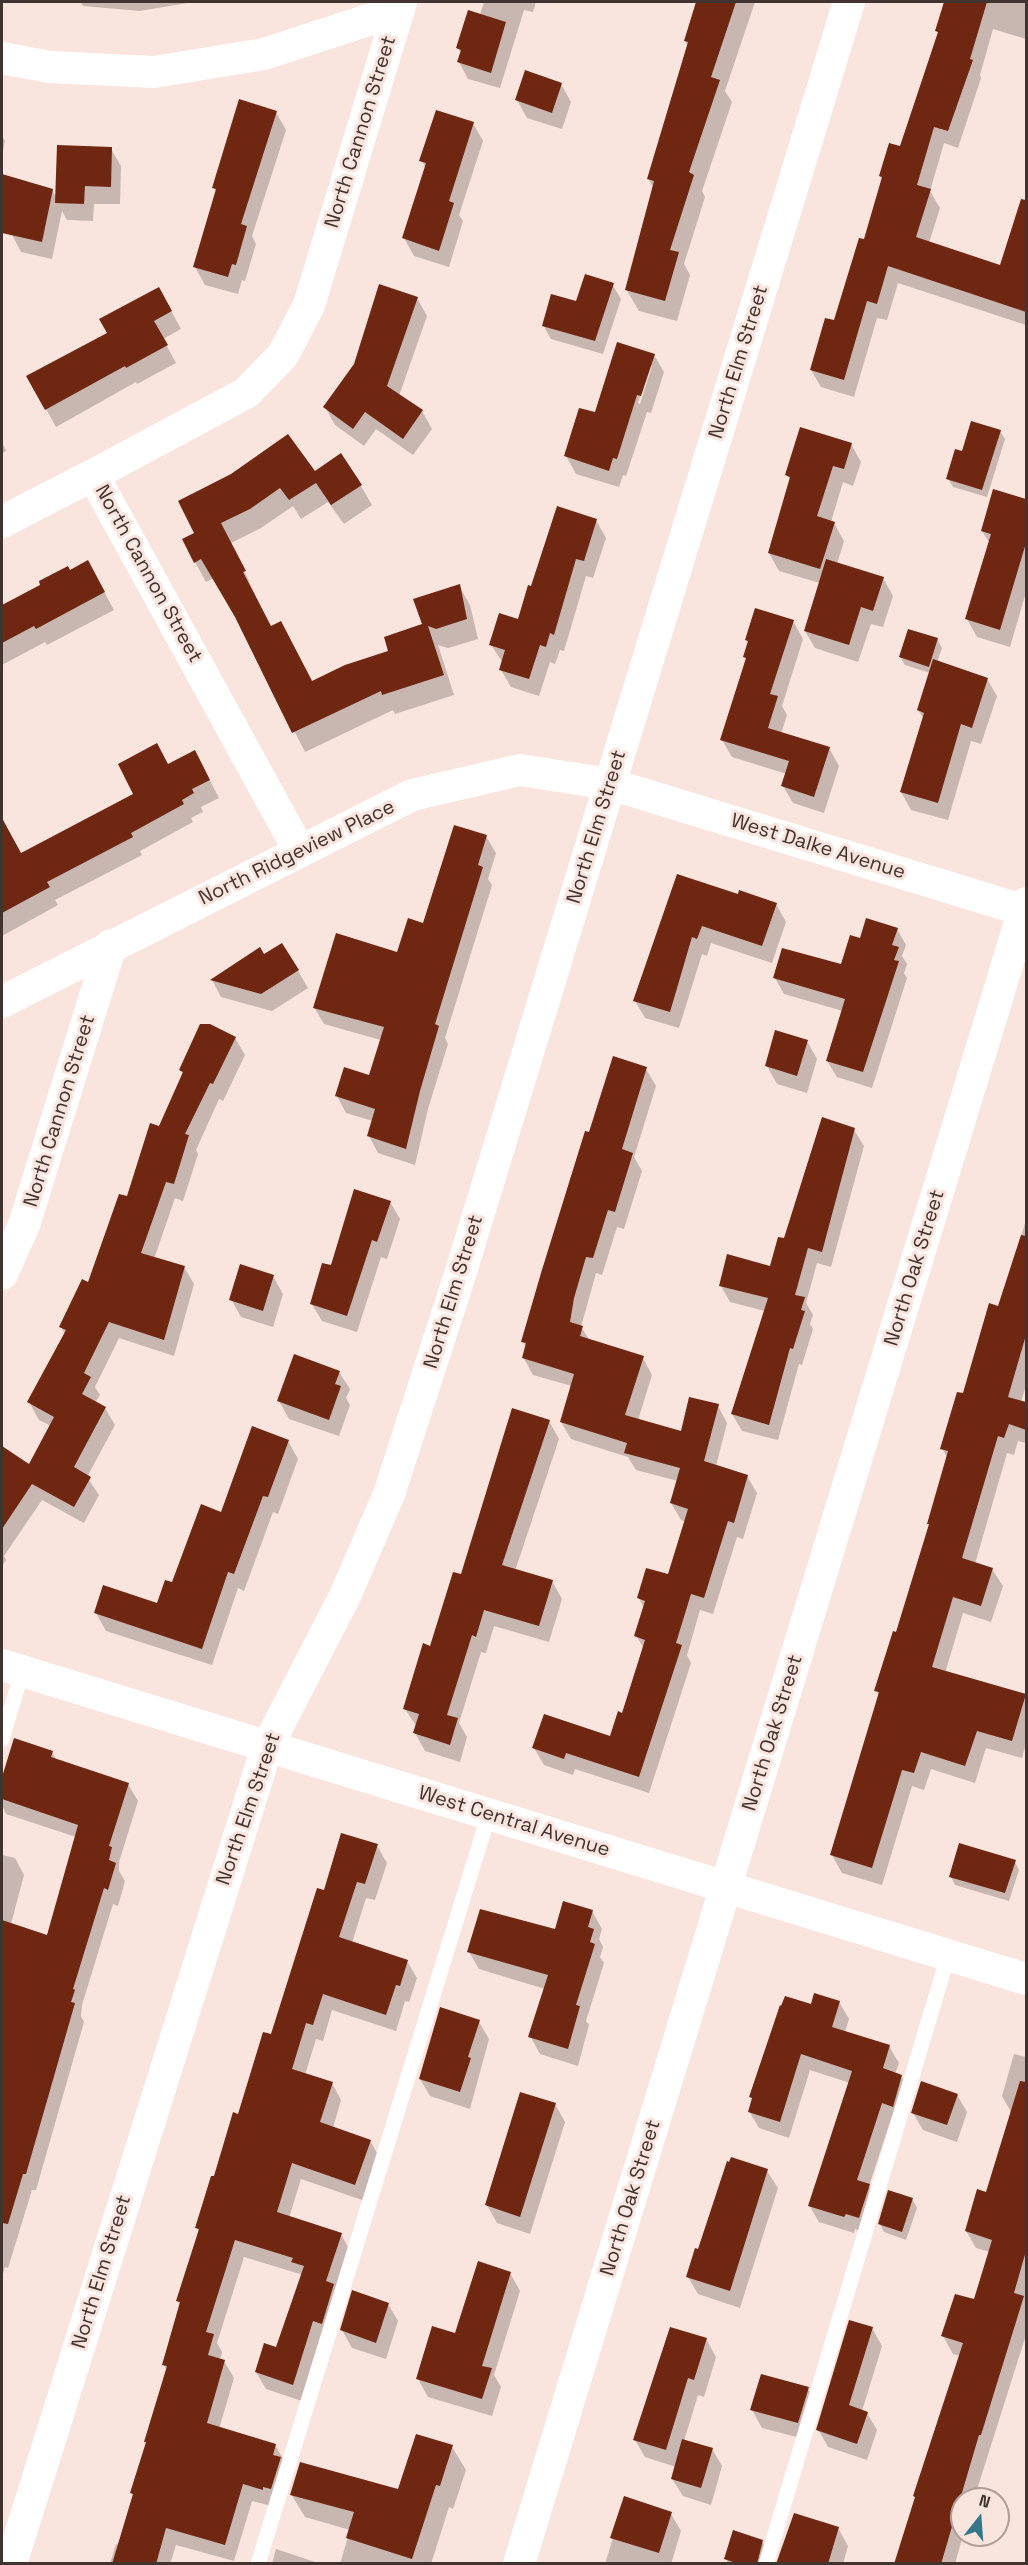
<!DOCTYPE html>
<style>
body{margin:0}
#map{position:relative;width:1028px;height:2565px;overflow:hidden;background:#fae4de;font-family:"Space Grotesk",sans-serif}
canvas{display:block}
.frame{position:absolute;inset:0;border:3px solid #41332f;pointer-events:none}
.north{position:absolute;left:950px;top:2487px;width:60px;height:60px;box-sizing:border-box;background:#fae4de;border:2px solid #b09d98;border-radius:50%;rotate:17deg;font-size:16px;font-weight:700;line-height:24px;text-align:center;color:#41332f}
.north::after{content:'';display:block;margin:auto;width:21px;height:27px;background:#347788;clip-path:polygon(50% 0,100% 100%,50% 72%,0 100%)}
</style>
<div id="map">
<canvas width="1028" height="2565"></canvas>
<div class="frame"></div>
<div class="north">N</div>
</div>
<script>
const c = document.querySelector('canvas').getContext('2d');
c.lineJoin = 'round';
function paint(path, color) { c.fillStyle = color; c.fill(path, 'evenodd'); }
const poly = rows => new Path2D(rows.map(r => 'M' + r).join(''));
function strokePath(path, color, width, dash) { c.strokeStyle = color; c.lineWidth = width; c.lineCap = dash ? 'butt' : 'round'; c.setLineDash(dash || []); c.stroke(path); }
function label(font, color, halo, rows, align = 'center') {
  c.font = font + ' "Space Grotesk",sans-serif'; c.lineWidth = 6; c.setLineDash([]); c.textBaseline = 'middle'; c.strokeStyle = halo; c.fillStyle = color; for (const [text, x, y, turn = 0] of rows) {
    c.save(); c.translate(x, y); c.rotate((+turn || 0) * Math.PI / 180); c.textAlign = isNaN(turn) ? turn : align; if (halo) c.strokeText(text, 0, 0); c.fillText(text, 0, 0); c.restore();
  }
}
const shadow = poly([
 [80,2,193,2,140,11,83,6],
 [484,2,536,2,533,12,524,10,500,88,468,79,459,62,461,54,458,48,480,15],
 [697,2,755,2,725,91,732,102,702,191,705,197,684,264,690,275,677,321,639,311,626,289,653,187,648,178,688,46,685,41],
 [945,2,1026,2,1026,39,993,29,980,75,981,78,958,148,944,143,930,191,940,208,929,243,1001,266,1016,221,1026,224,1026,325,898,283,887,320,877,318,854,397,821,387,811,370,835,322,865,241,883,181,880,176,901,148,939,35,937,31],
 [561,84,571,102,562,129,527,118,517,100],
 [276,112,286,130,252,236,256,244,245,281,242,280,238,294,205,285,195,267,217,193,214,188],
 [473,123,483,141,459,215,463,221,449,267,414,256,404,238,426,168,421,160],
 [2,136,5,141,2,155],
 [111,149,121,166,120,204,94,204,93,221,67,220,62,211,52,259,21,252,11,233,2,231,2,176,52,190,57,198],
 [612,284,621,299,603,354,551,339,543,325,577,303],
 [417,298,427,316,399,396,422,411,432,429,413,455,376,429,364,446,335,425,325,407],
 [169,307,181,329,163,339,176,363,137,384,136,382,56,427,28,376],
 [654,355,664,372,651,413,647,412,626,476,623,475,619,487,576,474,566,456,596,414],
 [649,366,652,366,640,404,638,403],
 [1000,431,1005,439,987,497,953,487,948,479,963,453],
 [2,442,6,451,2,453],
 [851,444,861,462,853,486,843,482,831,522,834,523,844,541,837,564,883,578,893,596,883,627,871,624,858,662,815,648,805,631,820,583,779,571,769,553,791,481,787,475],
 [314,473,361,486,372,505,344,524,328,502,301,519,293,506,261,528,231,543,271,628,281,623,313,682,390,652,424,625,459,586,470,605,478,639,448,648,438,645,454,695,395,714,393,710,305,752,237,618,214,578,206,582,195,562,196,533,180,502],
 [994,491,1026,500,1026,592,1010,647,977,637,967,619,990,544,982,531],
 [596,520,606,538,593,578,586,576,564,651,560,650,555,664,550,662,539,696,511,687,501,670,503,663,491,645,519,620,532,588],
 [69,572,97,579,114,610,47,645,45,642,2,665,2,607],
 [793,621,803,639,782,706,787,715,781,734,829,748,839,766,824,813,793,803,783,786,787,774,732,757,722,740,747,661,745,657,749,644,746,640],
 [937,639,942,648,937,662,987,679,997,696,981,744,971,741,948,820,911,810,901,792,924,719,918,710,930,673,905,665,900,657],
 [168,765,204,769,219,798,201,807,203,812,191,818,193,822,140,851,142,855,55,900,58,905,2,936,2,868,3,867,2,821,21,855,135,795],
 [486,836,496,853,488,879,492,885,445,1038,448,1044,428,1109,415,1165,378,1153,369,1136,373,1121,346,1113,337,1096,370,1077,381,1040,324,1024,314,1007,398,954,424,925],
 [678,876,739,896,776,904,786,922,772,963,711,943,707,956,702,954,679,1028,645,1018,635,1001],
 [897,929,906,945,902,956,907,964,904,973,907,978,872,1088,837,1077,827,1061,843,1011,784,994,775,978,842,965,861,940],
 [264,956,298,971,308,988,272,1011,221,997,212,980],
 [235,1038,245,1055,223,1101,219,1099,196,1150,198,1154,183,1201,175,1198,154,1259,184,1267,194,1284,174,1356,119,1338,95,1387,100,1395,95,1403,105,1408,115,1425,87,1477,99,1495,84,1523,42,1500,4,1556,6,1560,2,1566,2,1462,8,1452,29,1466,51,1426,39,1420,29,1402,65,1334,61,1327,89,1284,183,1074,180,1070],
 [807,1041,817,1059,807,1093,777,1084,767,1066],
 [646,1069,656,1086,634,1157,642,1171,624,1229,617,1227,602,1275,596,1273,581,1327,590,1341,643,1358,652,1375,638,1420,682,1432,718,1406,727,1423,716,1466,747,1476,757,1493,743,1539,737,1537,713,1614,700,1610,687,1655,691,1663,649,1793,575,1769,573,1775,544,1765,534,1748,611,1738,623,1715,644,1649,636,1635,644,1608,639,1598,669,1576,686,1522,681,1520,671,1503,678,1481,636,1470,628,1457,571,1439,561,1422,572,1386,533,1375,523,1357,526,1347,523,1342,590,1134],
 [854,1130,864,1146,831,1267,817,1263,806,1303,813,1315,810,1324,813,1329,802,1365,799,1364,778,1440,742,1431,732,1414,765,1311,730,1302,721,1286,771,1268,785,1240],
 [390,1202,400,1219,387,1259,381,1257,357,1332,322,1321,311,1303,332,1267],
 [1026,1220,1026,1385,1021,1402,1026,1404,1026,1443,1018,1441,1014,1455,1007,1453,975,1564,992,1569,1003,1586,991,1622,963,1613,945,1673,1026,1694,1026,1743,1022,1758,986,1748,975,1783,931,1769,924,1790,912,1786,882,1885,842,1873,832,1855,879,1696,876,1690,897,1634,930,1526,929,1523,948,1459,942,1448,999,1308],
 [273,1276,283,1294,273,1327,241,1317,231,1299],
 [339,1372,350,1389,346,1398,350,1405,339,1436,289,1419,279,1401],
 [549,1421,559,1439,515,1571,552,1581,562,1599,549,1642,494,1626,486,1653,481,1652,459,1723,467,1737,460,1762,425,1751,415,1733,417,1727,405,1709,462,1576],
 [288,1441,298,1459,278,1514,273,1512,244,1591,238,1588,212,1665,106,1631,96,1613,158,1605,222,1514],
 [15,1740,52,1752,57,1761,128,1784,138,1801,119,1862,119,1871,125,1881,118,1906,113,1904,82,2005,81,2016,84,2022,36,2190,32,2190,8,2268,5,2267,2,2277,2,2121,9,2097,2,2095,2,2052,16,2057,39,1981,2,1968,2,1855,15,1858,24,1875,11,1924,48,1937,76,1837,6,1814,2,1805,2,1782],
 [377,1846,387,1863,375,1900,366,1898,352,1943,407,1961,417,1978,409,2002,405,2001,396,2031,332,2010,323,2041,316,2039,305,2075,332,2083,341,2100,333,2128,370,2141,380,2158,365,2201,301,2179,289,2218,341,2234,350,2251,302,2401,266,2389,256,2372,277,2349,302,2277,300,2274,244,2257,217,2343,222,2352,220,2360,224,2361,234,2378,219,2429,275,2445,285,2462,272,2506,252,2501,234,2561,176,2545,170,2564,110,2564,116,2544,119,2545,134,2497,132,2493,167,2371,164,2365,180,2306,178,2301,199,2232,197,2228,234,2114,239,2115,272,2036,325,1892],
 [1015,1862,1019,1870,1009,1901,955,1885,951,1877],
 [592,1911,602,1929,599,1939,603,1947,600,1957,604,1963,586,2021,589,2025,578,2066,540,2054,530,2036,545,1989,479,1969,469,1952,556,1931],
 [839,2002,849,2019,845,2032,889,2046,899,2063,895,2074,901,2076,911,2093,891,2119,869,2186,878,2202,869,2234,855,2229,854,2233,819,2222,809,2205,850,2083,810,2070,789,2138,759,2128,749,2111,753,2100,751,2097,812,2006],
 [479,2022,489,2039,470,2109,430,2096,420,2079],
 [1014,2054,1026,2057,1026,2335,974,2499,962,2499,963,2535,955,2564,896,2564,960,2356,953,2354,943,2336,975,2301,990,2252,976,2248,966,2231,987,2194,1012,2114,1002,2096],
 [957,2095,967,2112,957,2142,923,2130,913,2113],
 [555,2104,565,2122,530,2234,497,2223,487,2205],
 [767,2171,778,2188,740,2308,698,2294,688,2277,699,2251],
 [912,2199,917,2208,906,2240,884,2232,880,2224],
 [510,2273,520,2291,494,2375,501,2387,492,2416,428,2397,418,2379],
 [388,2304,398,2321,386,2359,352,2348,342,2330],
 [872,2328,882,2346,862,2411,867,2413,877,2430,867,2460,828,2447,818,2429],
 [706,2339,716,2357,704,2397,698,2395,684,2441,712,2449,722,2466,711,2505,683,2496,672,2479,676,2467,645,2457,635,2440],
 [808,2389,818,2406,808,2440,762,2428,752,2410],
 [452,2447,466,2470,453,2509,449,2507,431,2564,340,2564,350,2530,305,2517,291,2494,399,2491],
 [625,2498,671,2514,681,2531,671,2564,605,2564],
 [838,2528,848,2546,843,2564,778,2564],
 [762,2541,767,2549,763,2564,729,2564,726,2559],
 [276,2549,321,2564,272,2564]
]);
const building = poly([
 [696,2,736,2,711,77,720,80,689,172,694,175,670,250,679,252,665,301,625,290,654,181,647,179,688,42,684,41],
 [944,2,987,2,970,59,973,60,948,131,934,127,917,185,931,189,916,237,1000,265,1021,199,1026,200,1026,312,888,266,877,304,867,301,844,380,810,370,825,318,834,320,859,238,864,239,882,177,879,176,889,143,900,146,938,32,935,31],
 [468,10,506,22,491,73,457,62,461,50,456,48],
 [525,70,562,83,552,113,515,100],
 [239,99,277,111,241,224,247,226,236,265,232,264,228,277,193,267,216,189,212,188],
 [436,110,474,122,449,201,454,203,439,251,402,238,426,163,419,161],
 [57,145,112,147,111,187,85,186,84,204,55,203],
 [2,174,53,189,42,242,2,233],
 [585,274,614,283,595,341,542,326,551,294,576,301],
 [379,284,418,297,387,386,423,410,403,439,365,412,353,429,323,407,354,364],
 [159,287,172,311,154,321,168,345,126,368,125,366,45,410,26,376,107,333,99,319],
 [617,342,655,354,641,396,637,395,617,459,613,458,609,471,564,456,579,408,595,412],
 [971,421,1001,430,982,490,946,479,955,449,962,451],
 [800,427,852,443,844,469,833,466,817,516,835,522,820,569,768,553,790,477,785,475],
 [288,434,315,471,341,453,362,485,331,505,316,483,289,500,280,488,250,509,221,523,246,571,243,572,271,626,281,621,312,681,345,665,388,651,384,637,422,624,413,599,460,584,467,619,436,629,428,626,444,675,382,695,381,691,292,733,235,617,201,559,194,563,182,539,194,533,178,501,231,474],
 [993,489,1026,499,1026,543,1000,630,965,619,991,534,981,531],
 [557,506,597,519,584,561,576,559,554,635,550,633,546,647,540,645,529,679,499,670,505,650,489,645,499,613,518,619,528,585,531,586],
 [826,559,884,577,873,611,861,607,849,645,804,631],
 [88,560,105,592,36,629,34,626,2,643,2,605,40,585,39,581,68,566,70,570],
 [755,608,794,620,770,694,778,696,768,728,830,747,814,797,781,786,789,761,720,740,746,658,743,657,748,641,745,640],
 [908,629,938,638,929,667,899,657],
 [933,659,988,678,972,728,961,724,938,803,900,792,924,713,917,710],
 [157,743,168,764,195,750,210,780,192,789,194,793,182,800,184,804,131,833,133,837,47,882,50,887,2,913,2,818,21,853,133,794,118,764],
 [454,825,487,835,478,865,483,867,435,1024,439,1026,420,1091,406,1149,367,1136,375,1109,335,1096,344,1067,369,1075,384,1027,313,1008,336,933,397,952,408,918,423,923],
 [677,874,738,894,739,890,777,903,762,946,702,926,697,939,692,937,670,1012,633,1001],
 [866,918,898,928,892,945,899,947,894,960,899,961,863,1072,826,1061,845,999,773,978,782,948,841,964,850,935,860,938],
 [282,943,299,970,261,994,210,980,260,947,264,954],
 [200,1024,210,1024,236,1037,213,1084,210,1083,185,1134,189,1135,174,1184,166,1182,141,1253,185,1266,164,1340,109,1322,84,1373,91,1377,82,1394,106,1407,74,1467,91,1477,74,1507,32,1484,2,1529,2,1446,29,1464,54,1417,27,1402,66,1330,59,1327,82,1279,88,1282,119,1194,127,1196,150,1123,159,1126,183,1072,179,1070],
 [775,1030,808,1040,797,1076,765,1066],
 [613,1056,647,1067,622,1149,633,1153,615,1212,608,1210,593,1258,586,1257,574,1298,570,1322,583,1326,580,1336,644,1356,625,1415,681,1431,689,1397,719,1404,704,1461,748,1475,734,1523,728,1521,704,1598,691,1594,676,1643,682,1645,639,1777,566,1753,564,1759,532,1748,544,1714,610,1736,618,1711,622,1713,645,1640,634,1636,645,1601,637,1598,646,1568,668,1574,688,1509,670,1503,680,1468,624,1453,627,1443,560,1422,574,1374,522,1358,526,1343,521,1342,541,1273,585,1131,589,1132],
 [822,1117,855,1128,822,1252,808,1248,795,1295,805,1297,801,1310,805,1311,793,1349,790,1348,769,1425,731,1414,768,1298,719,1286,727,1254,770,1266,778,1237,784,1238],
 [354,1189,391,1201,377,1242,372,1240,347,1316,310,1304,322,1263,331,1265],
 [1021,1235,1026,1236,1026,1335,1008,1397,1026,1402,1026,1430,1009,1424,1004,1438,998,1436,962,1558,993,1568,981,1606,953,1597,932,1667,1026,1694,1012,1741,977,1731,965,1766,921,1752,914,1773,902,1770,872,1868,830,1855,879,1692,874,1691,893,1631,896,1632,929,1524,927,1524,948,1451,940,1449,957,1392,963,1393,989,1303,998,1306],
 [240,1264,274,1275,263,1311,229,1300],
 [294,1354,340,1371,335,1384,341,1386,329,1420,277,1401],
 [512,1408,550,1420,502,1565,553,1580,539,1626,484,1610,476,1637,472,1635,447,1715,458,1718,450,1745,413,1733,419,1714,403,1709,423,1643,430,1646,453,1572,461,1574],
 [252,1426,289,1440,268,1497,263,1496,234,1574,228,1572,202,1649,94,1613,103,1585,157,1603,165,1580,172,1582,201,1504,221,1512],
 [14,1738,53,1751,51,1757,129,1783,109,1846,112,1847,109,1860,116,1863,108,1890,104,1888,73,1989,75,1990,71,2002,75,2003,26,2174,23,2174,8,2224,2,2223,2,1920,47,1935,78,1825,2,1799,2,1777],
 [341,1833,378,1844,365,1884,357,1882,339,1937,408,1960,400,1986,396,1985,386,2015,323,1994,313,2025,306,2023,292,2069,333,2082,320,2122,371,2140,355,2185,292,2163,277,2212,342,2233,326,2281,334,2284,322,2324,313,2321,293,2385,255,2372,264,2343,276,2347,304,2266,291,2262,293,2258,235,2240,206,2332,214,2334,208,2355,225,2360,207,2423,276,2444,273,2455,281,2457,271,2489,263,2487,263,2490,243,2484,225,2545,166,2528,156,2564,112,2564,133,2494,130,2493,146,2442,144,2442,167,2366,162,2365,180,2302,176,2301,199,2229,195,2228,211,2176,214,2176,233,2112,238,2114,263,2032,271,2034,317,1888,324,1890],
 [959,1843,1016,1860,1005,1893,949,1877],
 [563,1901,593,1910,588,1927,594,1929,590,1942,595,1944,576,2005,580,2006,568,2049,528,2037,548,1975,467,1952,480,1909,555,1929],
 [814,1993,840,2001,832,2027,890,2045,883,2068,902,2075,893,2107,882,2103,857,2180,870,2184,859,2218,846,2214,844,2217,808,2206,852,2071,801,2054,780,2122,748,2112,752,2098,749,2097,780,2005,781,2006,785,1996,811,2004],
 [440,2007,480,2020,468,2057,471,2058,460,2092,419,2079],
 [921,2081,958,2094,947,2125,911,2113],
 [1020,2081,1026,2082,1026,2251,1014,2293,1024,2296,981,2435,979,2435,941,2564,894,2564,915,2497,913,2496,963,2343,941,2336,955,2294,974,2299,992,2240,965,2231,977,2189,986,2192],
 [520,2092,556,2103,520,2217,485,2205],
 [731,2157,768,2169,730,2291,686,2277,695,2248,698,2249,727,2161,729,2162],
 [888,2190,913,2198,902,2232,878,2224],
 [478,2261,511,2272,482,2366,492,2368,482,2399,416,2379,432,2326,455,2333],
 [352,2290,389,2303,376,2343,340,2330],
 [849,2320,873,2327,849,2405,868,2412,857,2444,816,2430],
 [670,2327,707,2338,694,2380,688,2378,666,2450,633,2440],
 [761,2374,809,2387,798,2423,750,2410],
 [416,2434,453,2445,440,2486,436,2485,412,2559,346,2538,354,2512,290,2495,300,2462,398,2489],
 [682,2439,713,2448,701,2488,671,2479],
 [624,2496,672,2512,659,2553,610,2538],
 [794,2513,839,2527,828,2564,776,2564],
 [733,2530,763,2540,757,2564,739,2564,724,2559]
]);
const lane = poly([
 [2,1739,22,1672],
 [258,2564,489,1814],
 [766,2564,948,1956]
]);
const street = poly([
 [2,58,50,67,154,72,264,54,399,10],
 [2,522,93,475],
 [300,852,93,475,246,393,283,355,309,305,401,2],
 [2,1002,412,795,520,770,610,784,1026,911],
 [2,1274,24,1225,111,945],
 [2,1665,1026,1979],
 [11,2564,267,1747,345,1596,389,1494,459,1278,849,2],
 [519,2564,1026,903]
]);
const streetNames = [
 ["North Cannon Street",361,132,-73],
 ["North Elm Street",739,362,-73],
 ["North Cannon Street",148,574,61],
 ["North Elm Street",597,827,-73],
 ["West Dalke Avenue",818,847,17],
 ["North Ridgeview Place",297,853,-26],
 ["North Cannon Street",60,1111,-73],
 ["North Oak Street",915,1268,-73],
 ["North Elm Street",454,1292,-73],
 ["North Oak Street",773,1733,-73],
 ["North Elm Street",249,1809,-71],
 ["West Central Avenue",514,1822,17],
 ["North Oak Street",631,2198,-73],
 ["North Elm Street",102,2272,-73]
];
paint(shadow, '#0003');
paint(building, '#6f2712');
strokePath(lane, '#fff', 15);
strokePath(street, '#fff', 32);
label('20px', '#41332f', '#fae4de', streetNames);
</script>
